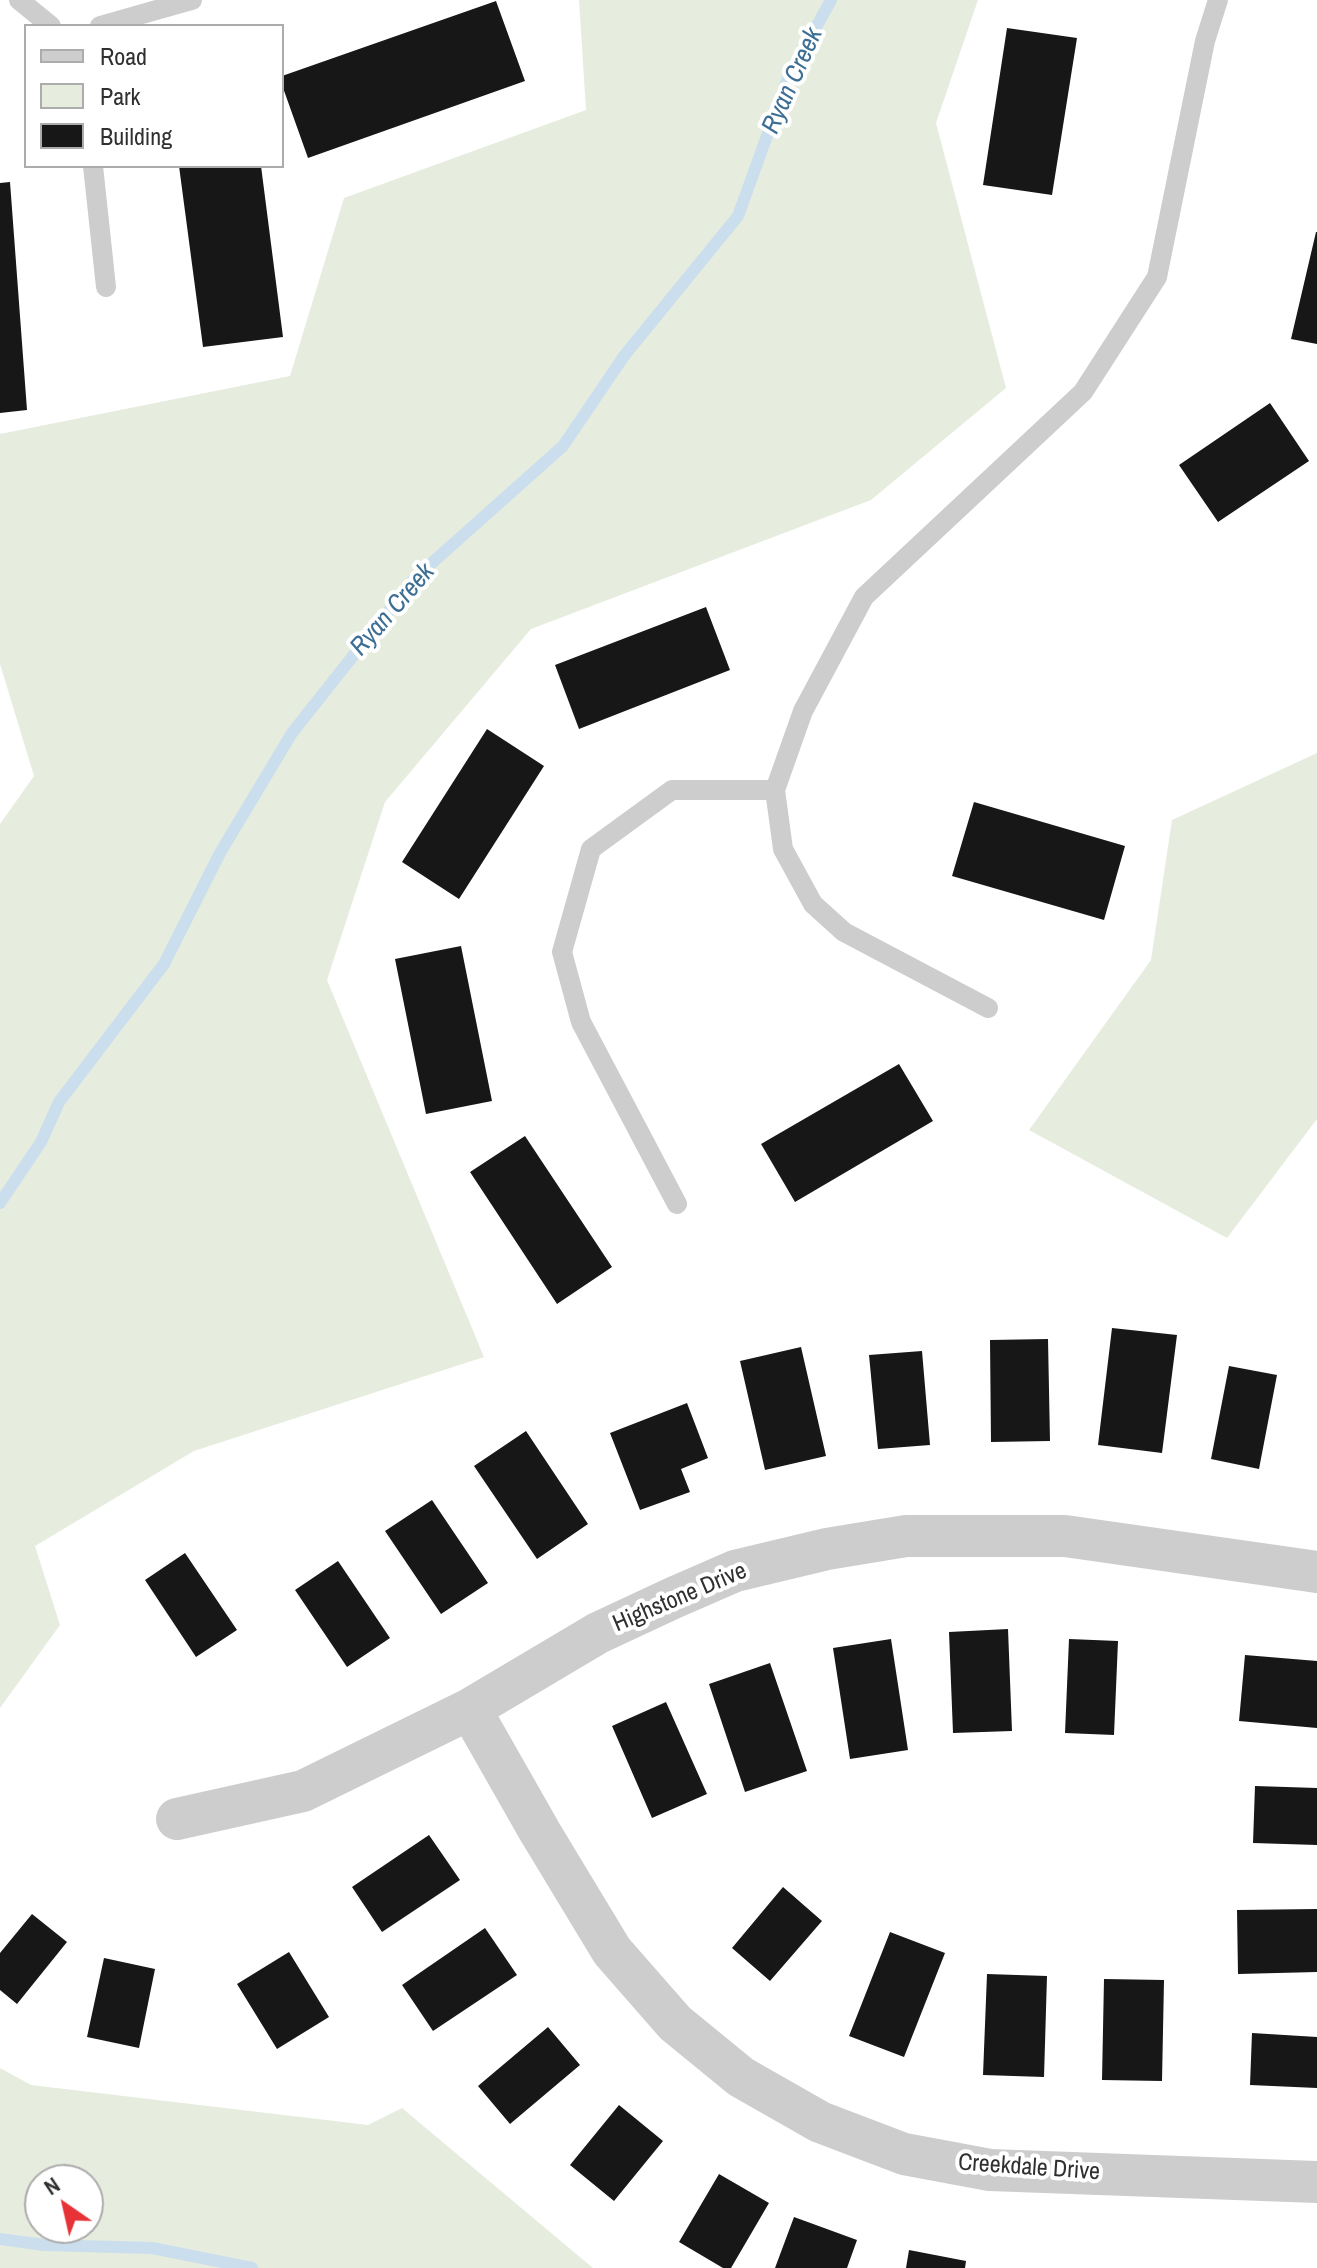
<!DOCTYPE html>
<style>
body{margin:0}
#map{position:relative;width:1317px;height:2268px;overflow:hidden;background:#fff;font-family:"Archivo Narrow",sans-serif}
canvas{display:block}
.legend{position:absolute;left:24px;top:24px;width:260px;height:144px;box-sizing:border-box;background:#fff;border:2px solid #acacac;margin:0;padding:10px 14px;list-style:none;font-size:24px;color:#303030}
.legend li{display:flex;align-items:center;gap:16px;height:40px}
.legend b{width:40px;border:2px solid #acacac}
.north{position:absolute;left:24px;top:2164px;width:80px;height:80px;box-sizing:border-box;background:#fff;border:2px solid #acacac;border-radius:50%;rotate:326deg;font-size:22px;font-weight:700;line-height:32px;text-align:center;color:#303030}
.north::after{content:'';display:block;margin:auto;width:28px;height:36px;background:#e73338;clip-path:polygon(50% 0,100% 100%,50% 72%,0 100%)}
</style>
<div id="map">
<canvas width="1317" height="2268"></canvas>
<ul class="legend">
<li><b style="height:10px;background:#cdcdcd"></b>Road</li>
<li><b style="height:22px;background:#e6edde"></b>Park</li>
<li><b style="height:22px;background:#171717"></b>Building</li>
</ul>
<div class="north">N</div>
</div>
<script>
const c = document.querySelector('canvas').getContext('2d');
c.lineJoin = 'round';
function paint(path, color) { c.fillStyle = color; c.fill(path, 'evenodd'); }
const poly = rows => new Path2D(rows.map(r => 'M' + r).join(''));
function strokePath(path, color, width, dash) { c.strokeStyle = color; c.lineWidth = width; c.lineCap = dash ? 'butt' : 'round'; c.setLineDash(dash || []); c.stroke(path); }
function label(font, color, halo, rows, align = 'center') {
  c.font = font + ' "Archivo Narrow",sans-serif'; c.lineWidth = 8; c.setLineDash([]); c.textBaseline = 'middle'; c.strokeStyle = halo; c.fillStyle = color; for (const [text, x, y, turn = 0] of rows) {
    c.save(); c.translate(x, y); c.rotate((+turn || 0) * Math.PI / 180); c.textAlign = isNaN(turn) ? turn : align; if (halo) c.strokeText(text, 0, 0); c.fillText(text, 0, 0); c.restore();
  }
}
const green = poly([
 [579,0,978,0,936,123,1006,388,871,500,531,629,385,802,327,980,484,1357,194,1451,35,1546,60,1625,0,1708,0,824,34,776,0,664,0,434,290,376,344,198,586,110],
 [1317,753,1317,1119,1227,1238,1029,1130,1151,960,1172,820],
 [0,2068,31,2085,368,2125,402,2108,593,2268,0,2268],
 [88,2180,88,2228,40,2228,40,2180]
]);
const stream = poly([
 [0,1203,41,1142,59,1102,164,964,220,853,292,733,414,579,563,446,624,356,738,216,788,78,831,0],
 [0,2239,44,2245,152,2248,252,2268]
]);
const building = poly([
 [496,1,525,81,308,158,282,85,282,76],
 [1007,28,1077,38,1052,195,983,185],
 [179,166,261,166,283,337,203,347],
 [10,182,27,410,0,413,0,183],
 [1316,232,1317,232,1317,344,1291,339],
 [1270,403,1309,461,1218,522,1179,465],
 [706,607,730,670,579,729,555,665],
 [487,729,544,766,459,899,402,862],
 [974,802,1125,846,1104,920,952,876],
 [461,946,492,1101,426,1114,395,959],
 [899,1064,933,1121,795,1202,761,1144],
 [525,1136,612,1267,557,1304,470,1172],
 [1112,1328,1177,1335,1162,1453,1098,1445],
 [1048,1339,1050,1441,991,1442,990,1340],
 [801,1347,826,1456,765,1470,740,1361],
 [922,1351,930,1445,878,1449,869,1355],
 [1229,1366,1277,1375,1259,1469,1211,1459],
 [687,1403,708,1458,681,1469,690,1492,640,1510,610,1433],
 [526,1431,588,1524,537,1559,474,1466],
 [432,1500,488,1583,441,1614,385,1531],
 [185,1553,237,1630,196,1657,145,1580],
 [338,1561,390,1638,347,1667,295,1590],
 [1008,1629,1012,1731,953,1733,949,1632],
 [891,1639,908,1750,850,1759,833,1648],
 [1069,1639,1118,1641,1114,1735,1065,1733],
 [1245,1655,1317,1661,1317,1728,1239,1721],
 [770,1663,807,1771,745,1792,709,1684],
 [666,1702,707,1794,652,1818,612,1726],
 [1255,1786,1317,1788,1317,1845,1253,1843],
 [429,1835,460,1880,382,1932,352,1887],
 [783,1887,822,1921,770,1981,732,1948],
 [1317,1909,1317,1972,1238,1974,1237,1910],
 [32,1914,67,1942,17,2004,0,1990,0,1953],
 [485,1928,517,1975,433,2031,402,1985],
 [890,1932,945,1953,904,2057,849,2036],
 [289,1952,329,2017,277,2049,237,1984],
 [104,1958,155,1969,139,2048,87,2037],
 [987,1974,1047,1976,1044,2077,983,2075],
 [1104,1979,1164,1980,1162,2081,1102,2080],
 [548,2027,580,2065,510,2124,478,2086],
 [1252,2033,1317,2037,1317,2088,1250,2085],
 [619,2105,663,2141,614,2201,570,2165],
 [719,2174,769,2203,731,2268,723,2268,679,2242],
 [794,2217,857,2240,847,2268,775,2268],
 [909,2250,966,2261,965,2268,906,2268]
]);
const lane = poly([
 [19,0,51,26],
 [100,26,192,0],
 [93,166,106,287],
 [988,1008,844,932,813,904,783,849,775,790,803,711,864,597,1083,392,1157,277,1205,41,1218,0],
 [677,1204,581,1022,562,952,591,849,672,790,775,790]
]);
const street = poly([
 [470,1709,540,1832,612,1951,675,2023,741,2077,820,2122,904,2154,990,2170,1317,2182],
 [177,1819,303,1791,470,1709,598,1633,673,1598,735,1571,827,1549,906,1536,1065,1536,1317,1572]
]);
const streetNames = [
 ["Highstone Drive",680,1598,-23],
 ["Creekdale Drive",1029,2168,4]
];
const waterNames = [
 ["Ryan Creek",793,81,-66],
 ["Ryan Creek",393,610,-49]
];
paint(green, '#e6edde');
strokePath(stream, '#cbdeed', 12);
paint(building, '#171717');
strokePath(lane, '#cdcdcd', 20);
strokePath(street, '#cdcdcd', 42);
label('24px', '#303030', '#fff', streetNames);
label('italic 26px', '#3d6e94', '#fff', waterNames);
</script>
